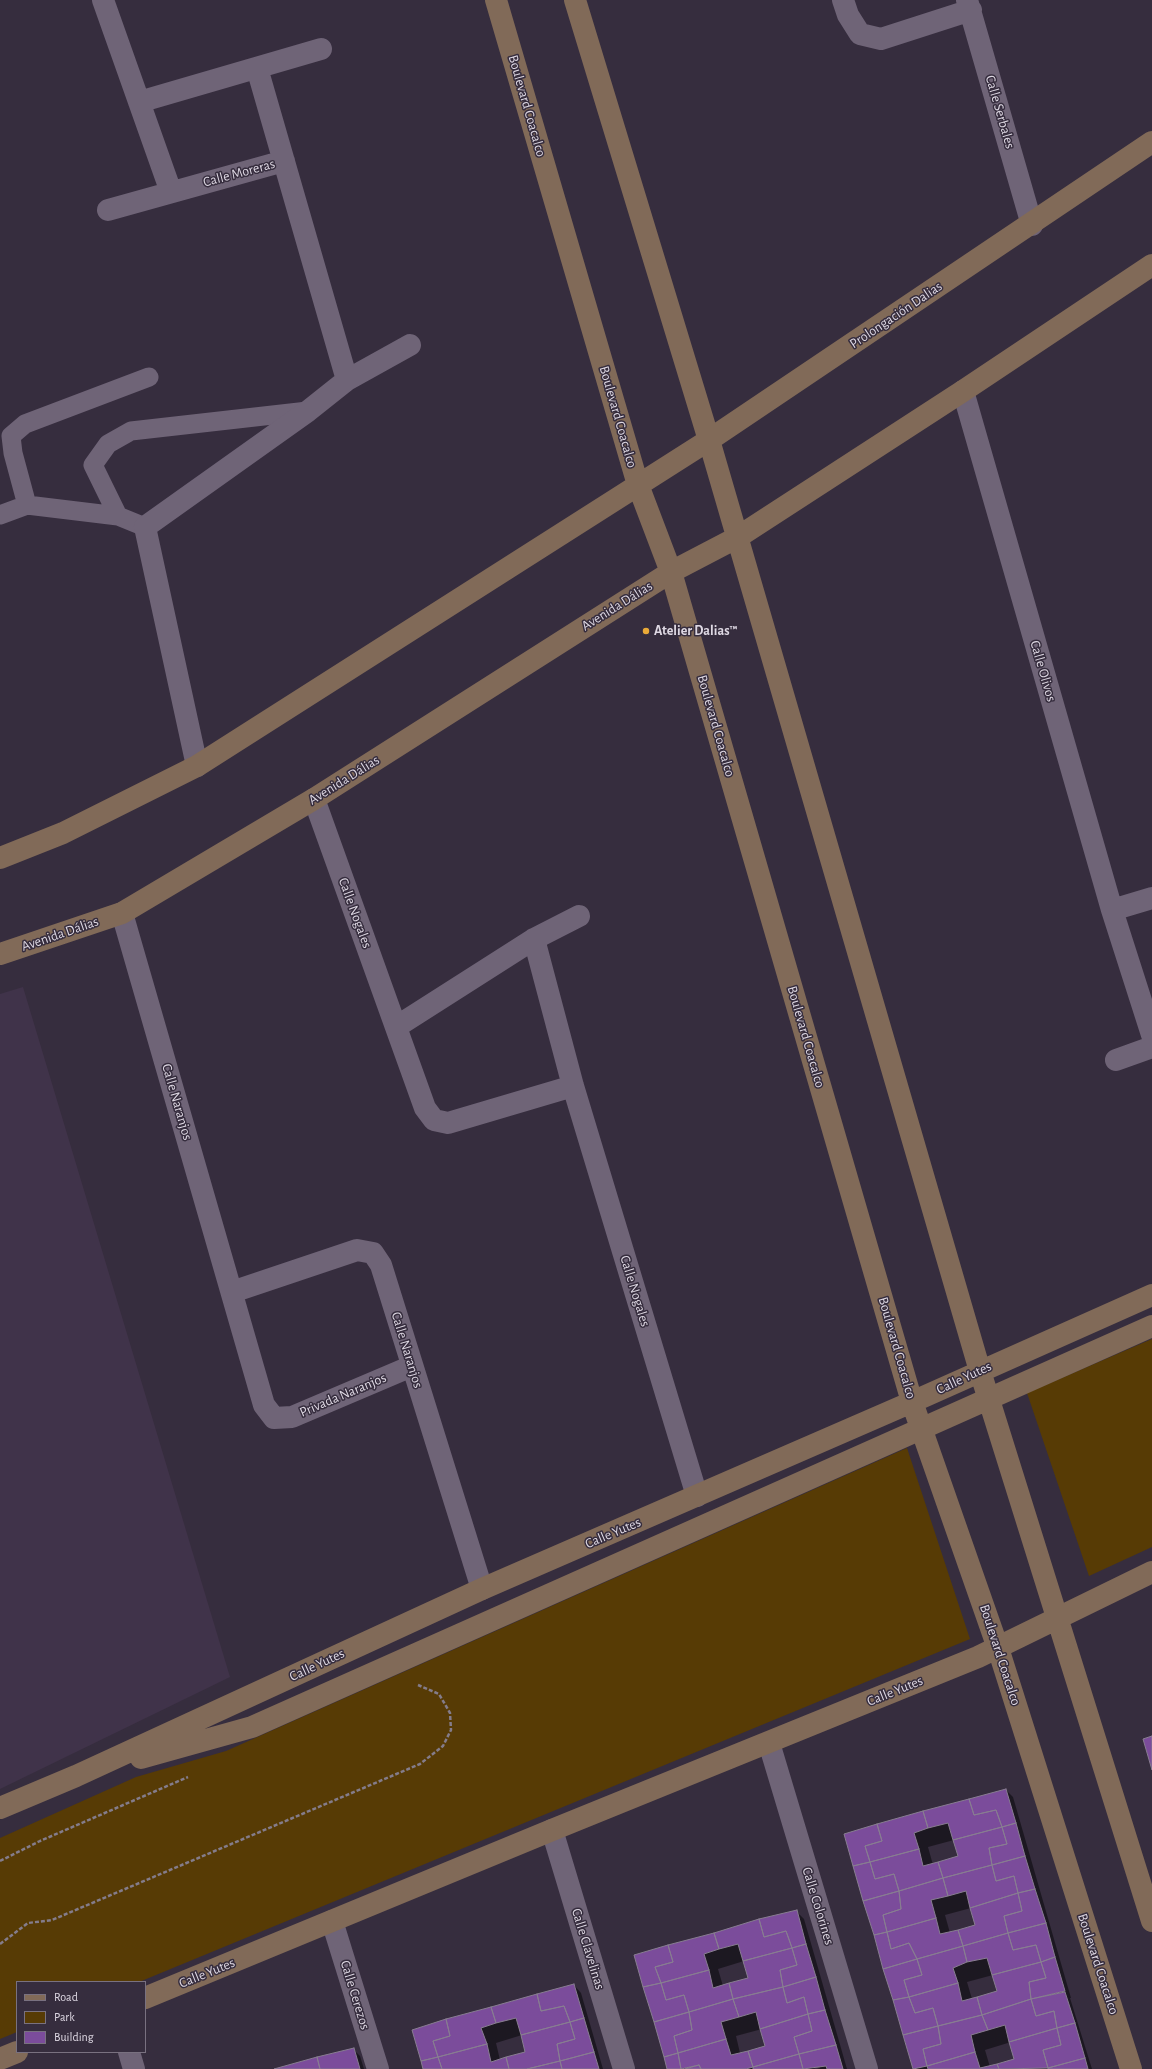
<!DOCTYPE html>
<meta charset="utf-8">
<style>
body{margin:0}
#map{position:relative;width:1152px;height:2069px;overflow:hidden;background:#362d3e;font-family:"Alegreya Sans",sans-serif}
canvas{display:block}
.legend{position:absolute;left:16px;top:1981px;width:130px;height:72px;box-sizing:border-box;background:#362d3e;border:1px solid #797180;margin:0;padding:5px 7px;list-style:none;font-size:12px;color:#ded8e3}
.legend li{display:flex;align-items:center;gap:8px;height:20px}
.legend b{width:20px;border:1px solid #797180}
</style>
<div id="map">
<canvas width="1152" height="2069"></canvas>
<ul class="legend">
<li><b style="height:5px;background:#816a58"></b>Road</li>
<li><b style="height:11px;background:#573b05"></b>Park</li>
<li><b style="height:11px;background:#7b4c9b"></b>Building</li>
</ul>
</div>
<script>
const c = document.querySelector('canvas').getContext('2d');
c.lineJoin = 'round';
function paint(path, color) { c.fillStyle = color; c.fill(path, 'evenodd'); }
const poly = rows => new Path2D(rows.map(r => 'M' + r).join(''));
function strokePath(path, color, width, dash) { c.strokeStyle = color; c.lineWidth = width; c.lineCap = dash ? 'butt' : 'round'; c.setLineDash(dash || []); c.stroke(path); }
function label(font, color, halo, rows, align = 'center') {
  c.font = font + ' "Alegreya Sans",sans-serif'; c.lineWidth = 3; c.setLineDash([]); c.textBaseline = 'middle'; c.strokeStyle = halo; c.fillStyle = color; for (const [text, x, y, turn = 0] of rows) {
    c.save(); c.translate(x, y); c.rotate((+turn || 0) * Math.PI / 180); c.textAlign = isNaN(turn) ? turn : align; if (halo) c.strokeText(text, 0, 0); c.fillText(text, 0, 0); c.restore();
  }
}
const built = poly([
 [23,987,230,1677,0,1789,0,994]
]);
const green = poly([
 [1152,1339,1152,1547,1089,1576,1027,1393],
 [907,1448,970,1639,139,1982,17,1982,17,2032,0,2039,0,1838,136,1777,226,1751]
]);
const shadow = poly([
 [1006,1790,1013,1797,1071,1998,1070,1998,1092,2069,913,2069,845,1835],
 [954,1840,959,1857,933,1865,928,1847],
 [971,1908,976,1925,950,1933,945,1915],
 [993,1975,998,1991,972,1999,967,1982],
 [1011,2042,1016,2060,990,2067,985,2050],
 [796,1911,804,1919,847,2069,817,2069,820,2068,819,2066,813,2069,669,2069,636,1956],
 [744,1961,749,1978,723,1986,718,1969],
 [762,2029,766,2047,740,2053,736,2036],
 [574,1985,581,1993,603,2069,425,2069,413,2031],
 [522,2035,527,2052,500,2060,496,2043],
 [353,2049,360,2056,364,2069,279,2069]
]);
const building = poly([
 [1152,1736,1152,1770,1143,1739,1152,1736],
 [1006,1789,1016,1823,1002,1827,996,1810,974,1815,969,1799,1006,1789],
 [969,1799,974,1815,996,1810,1002,1827,953,1840,948,1823,928,1828,923,1811,969,1799],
 [923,1811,928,1828,914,1833,919,1849,870,1862,865,1846,882,1841,877,1824,923,1811],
 [1016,1823,1025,1856,992,1865,989,1848,1007,1844,1002,1827,1016,1823],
 [877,1824,882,1841,865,1846,870,1862,853,1866,844,1834,877,1824],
 [1002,1827,1007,1844,989,1848,992,1865,943,1878,938,1862,958,1856,953,1840,1002,1827],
 [919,1849,923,1866,938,1862,943,1878,899,1891,894,1874,875,1879,870,1862,919,1849],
 [1025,1856,1035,1889,1018,1893,1014,1876,996,1881,992,1865,1025,1856],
 [870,1862,875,1879,894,1874,899,1891,863,1901,853,1866,870,1862],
 [992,1865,996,1881,1014,1876,1018,1893,970,1908,966,1891,948,1896,943,1878,992,1865],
 [943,1878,948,1896,931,1900,936,1918,887,1932,883,1915,901,1909,899,1891,943,1878],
 [1035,1889,1046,1923,1008,1933,1004,1916,1022,1911,1018,1893,1035,1889],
 [899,1891,901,1909,883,1915,887,1932,874,1935,863,1901,899,1891],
 [1018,1893,1022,1911,1004,1916,1008,1933,963,1946,958,1930,975,1925,970,1908,1018,1893],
 [797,1910,806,1944,792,1948,786,1931,764,1937,759,1919,797,1910],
 [936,1918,940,1934,958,1930,963,1946,917,1959,909,1943,891,1949,887,1932,936,1918],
 [759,1919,764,1937,786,1931,792,1948,743,1961,738,1944,719,1949,714,1933,759,1919],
 [1046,1923,1055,1957,1041,1962,1036,1945,1013,1950,1008,1933,1046,1923],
 [887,1932,891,1949,909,1943,917,1959,883,1969,874,1935,887,1932],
 [714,1933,719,1949,704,1954,709,1970,661,1983,655,1967,673,1962,668,1945,714,1933],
 [1008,1933,1013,1950,1036,1945,1041,1962,992,1975,987,1958,967,1962,963,1946,1008,1933],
 [806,1944,816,1977,783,1987,780,1970,797,1965,792,1948,806,1944],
 [668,1945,673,1962,655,1967,661,1983,643,1987,634,1955,668,1945],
 [963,1946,967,1962,953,1968,958,1983,909,1997,904,1980,922,1975,917,1959,963,1946],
 [792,1948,797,1965,780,1970,783,1987,733,1999,729,1983,748,1978,743,1961,792,1948],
 [1055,1957,1065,1991,1031,1999,1029,1982,1046,1978,1041,1962,1055,1957],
 [917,1959,922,1975,904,1980,909,1997,893,2000,883,1969,917,1959],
 [1041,1962,1046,1978,1029,1982,1031,1999,982,2015,977,1997,997,1991,992,1975,1041,1962],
 [709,1970,713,1988,729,1983,733,1999,689,2012,684,1995,666,2000,661,1983,709,1970],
 [816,1977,825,2010,808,2014,804,1997,787,2003,783,1987,816,1977],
 [661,1983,666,2000,684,1995,689,2012,654,2022,643,1987,661,1983],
 [958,1983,962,2001,977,1997,982,2015,938,2026,933,2008,915,2013,909,1997,958,1983],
 [574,1984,584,2018,570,2022,564,2006,541,2011,537,1994,574,1984],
 [783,1987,787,2003,804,1997,808,2014,760,2029,756,2012,739,2017,733,1999,783,1987],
 [1065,1992,1075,2023,1057,2028,1054,2011,1036,2016,1031,1999,1065,1992],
 [537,1994,541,2011,564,2006,570,2022,521,2035,516,2018,496,2023,491,2007,537,1994],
 [909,1997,915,2013,933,2008,938,2026,903,2035,893,2000,909,1997],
 [733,1999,739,2017,721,2022,726,2039,678,2053,674,2036,692,2030,689,2012,733,1999],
 [1031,1999,1036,2016,1054,2011,1057,2028,1009,2042,1005,2025,988,2030,982,2015,1031,1999],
 [491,2007,496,2023,481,2028,487,2044,438,2057,433,2041,450,2036,446,2019,491,2007],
 [825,2010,836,2045,799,2054,794,2037,812,2031,808,2014,825,2010],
 [689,2012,692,2030,674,2036,678,2053,664,2057,654,2022,689,2012],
 [808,2014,812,2031,794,2037,799,2054,753,2067,748,2051,765,2046,760,2029,808,2014],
 [982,2015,988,2030,971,2035,975,2052,927,2066,923,2049,941,2044,938,2026,982,2015],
 [584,2018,594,2052,560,2061,557,2044,575,2039,570,2022,584,2018],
 [446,2019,450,2036,433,2041,438,2057,421,2061,412,2030,446,2019],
 [570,2022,575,2039,557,2044,560,2061,527,2069,509,2069,506,2057,525,2052,521,2035,570,2022],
 [1075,2023,1085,2058,1048,2068,1043,2050,1061,2045,1057,2028,1075,2023],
 [938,2026,941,2044,923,2049,927,2066,913,2069,903,2035,938,2026],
 [1057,2028,1061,2045,1043,2050,1048,2068,999,2069,997,2064,1014,2059,1009,2042,1057,2028],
 [726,2039,731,2055,748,2051,753,2067,746,2069,701,2069,699,2065,681,2069,678,2053,726,2039],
 [487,2044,491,2062,506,2057,509,2069,442,2069,438,2057,487,2044],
 [836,2045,843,2069,827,2069,826,2066,803,2069,799,2054,836,2045],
 [354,2048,360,2069,320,2069,317,2057,354,2048],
 [594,2052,599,2069,562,2069,560,2061,594,2052],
 [975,2052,980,2068,997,2064,999,2069,928,2069,927,2066,975,2052],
 [678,2053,681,2069,667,2069,664,2057,678,2053],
 [799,2054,803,2069,753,2069,753,2067,799,2054],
 [317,2057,320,2069,274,2069,317,2057],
 [438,2057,442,2069,423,2069,421,2061,438,2057],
 [1085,2058,1088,2069,1048,2069,1048,2068,1085,2058],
 [560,2061,562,2069,527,2069,560,2061],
 [699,2065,701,2069,685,2069,699,2065]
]);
const path = poly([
 [0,1861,40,1841,188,1777],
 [0,1944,28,1923,52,1920,420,1764,443,1746,451,1730,450,1713,439,1694,418,1685]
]);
const service = poly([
 [0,515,27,505],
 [118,516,93,465,108,444,131,431,308,411],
 [145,527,118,516,27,505,13,453,11,436,25,424,149,377]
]);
const minor = poly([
 [103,0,171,192],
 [843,0,848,15,860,34,881,39,971,10],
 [967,0,1032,225],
 [257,68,347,380],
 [139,102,321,49],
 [108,210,284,161],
 [963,391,1112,910,1152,1035],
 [197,766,145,527,308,411,347,380,410,345],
 [314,799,425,1108,434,1120,448,1123,573,1086],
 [1112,910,1152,898],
 [122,913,264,1405,274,1418,292,1417,412,1366],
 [534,939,573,1086,697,1496],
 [396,1027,534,939,579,916],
 [1116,1060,1152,1047],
 [232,1292,357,1250,373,1253,381,1265,482,1589],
 [769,1743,867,2069],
 [552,1830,624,2069],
 [332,1921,378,2069],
 [129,2052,134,2069]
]);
const secondary = poly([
 [496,0,638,485,671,572,912,1402,998,1648,1131,2069],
 [575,0,709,440,980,1371,1152,1921],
 [0,858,63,833,197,766,709,440,1152,142],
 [0,954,122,913,314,799,671,572,738,537,963,391,1152,265],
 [141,1758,252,1727,1152,1326],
 [0,1808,76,1776,482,1589,912,1402,1152,1295],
 [145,1998,552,1830,978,1657,1152,1572],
 [0,2059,17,2052]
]);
const markers = [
 [646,631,4,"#eaaa38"]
];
const streetNames = [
 ["Boulevard Coacalco",527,106,74],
 ["Calle Serbales",1000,112,74],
 ["Calle Moreras",239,173,-15],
 ["Prolongación Dalias",896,315,-34],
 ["Boulevard Coacalco",618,417,74],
 ["Avenida Dálias",617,606,-32],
 ["Calle Olivos",1043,671,74],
 ["Boulevard Coacalco",716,726,74],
 ["Avenida Dálias",344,780,-32],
 ["Calle Nogales",355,913,70],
 ["Avenida Dálias",60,934,-19],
 ["Boulevard Coacalco",806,1037,74],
 ["Calle Naranjos",177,1102,74],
 ["Calle Nogales",635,1291,73],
 ["Boulevard Coacalco",897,1348,74],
 ["Calle Naranjos",407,1350,73],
 ["Calle Yutes",964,1378,-25],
 ["Privada Naranjos",343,1395,-23],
 ["Calle Yutes",613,1533,-23],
 ["Boulevard Coacalco",1000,1655,72],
 ["Calle Yutes",317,1665,-25],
 ["Calle Yutes",895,1691,-22],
 ["Calle Colorines",818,1906,73],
 ["Calle Clavelinas",588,1949,73],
 ["Boulevard Coacalco",1098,1964,72],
 ["Calle Yutes",207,1973,-22],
 ["Calle Cerezos",355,1995,73]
];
const poiNames = [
 ["Atelier Dalias™",654,631]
];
paint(built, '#40334a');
paint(green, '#573b05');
paint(shadow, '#0007');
paint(building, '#7b4c9b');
strokePath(building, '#887d91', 1);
strokePath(path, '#847c8b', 2.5, [4, 2]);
strokePath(service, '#6f6477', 19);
strokePath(minor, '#6f6477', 22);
strokePath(secondary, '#816a58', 22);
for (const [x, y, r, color] of markers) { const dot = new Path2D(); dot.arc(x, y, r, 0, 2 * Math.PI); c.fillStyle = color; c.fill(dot); strokePath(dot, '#362d3e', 1.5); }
label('14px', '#ded8e3', '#362d3e', streetNames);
label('bold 14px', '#ded8e3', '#362d3e', poiNames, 'left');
</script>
